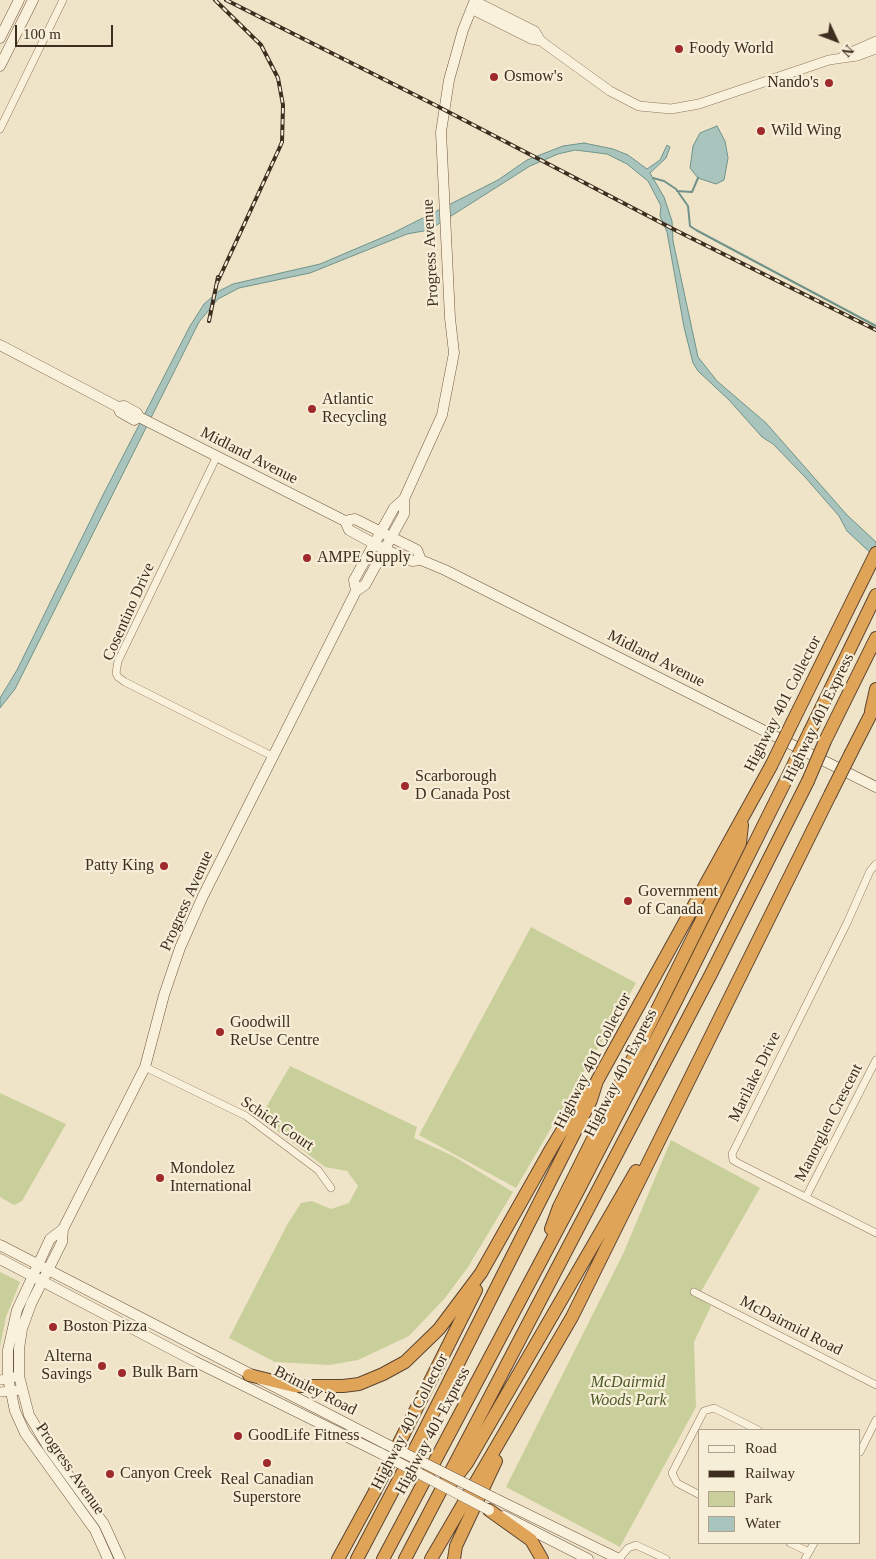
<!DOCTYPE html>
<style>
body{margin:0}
#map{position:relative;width:876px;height:1559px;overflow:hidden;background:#f0e4c8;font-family:Georgia,serif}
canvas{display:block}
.legend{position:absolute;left:698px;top:1429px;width:162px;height:115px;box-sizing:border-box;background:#f7eed8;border:1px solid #ada18e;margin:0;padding:6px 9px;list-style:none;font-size:15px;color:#3d2e20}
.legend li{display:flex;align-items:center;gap:10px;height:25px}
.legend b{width:25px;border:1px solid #ada18e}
.north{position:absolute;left:811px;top:15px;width:50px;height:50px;-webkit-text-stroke:4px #f7eed8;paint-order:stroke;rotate:133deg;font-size:14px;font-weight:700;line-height:20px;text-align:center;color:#3d2e20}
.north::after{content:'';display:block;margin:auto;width:18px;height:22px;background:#3d2e20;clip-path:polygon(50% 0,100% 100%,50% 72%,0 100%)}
.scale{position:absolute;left:15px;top:25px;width:98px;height:22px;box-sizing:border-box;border:2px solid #3d2e20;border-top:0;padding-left:6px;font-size:15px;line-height:18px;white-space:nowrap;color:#3d2e20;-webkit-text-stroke:4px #f7eed8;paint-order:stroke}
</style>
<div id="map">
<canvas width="876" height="1559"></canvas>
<ul class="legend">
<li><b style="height:6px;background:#faf1dc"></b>Road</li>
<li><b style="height:6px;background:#3d2e20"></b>Railway</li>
<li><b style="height:14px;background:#c9cf9b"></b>Park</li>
<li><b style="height:14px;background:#a9c4bc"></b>Water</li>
</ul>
<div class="north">N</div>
<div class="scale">100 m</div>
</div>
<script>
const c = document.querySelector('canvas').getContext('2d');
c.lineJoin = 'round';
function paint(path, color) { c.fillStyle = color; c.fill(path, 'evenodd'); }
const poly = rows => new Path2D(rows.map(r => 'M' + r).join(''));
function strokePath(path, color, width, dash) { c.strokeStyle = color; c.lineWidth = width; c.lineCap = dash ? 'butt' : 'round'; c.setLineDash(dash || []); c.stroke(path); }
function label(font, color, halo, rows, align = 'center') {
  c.font = font + ' Georgia,serif'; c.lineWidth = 4.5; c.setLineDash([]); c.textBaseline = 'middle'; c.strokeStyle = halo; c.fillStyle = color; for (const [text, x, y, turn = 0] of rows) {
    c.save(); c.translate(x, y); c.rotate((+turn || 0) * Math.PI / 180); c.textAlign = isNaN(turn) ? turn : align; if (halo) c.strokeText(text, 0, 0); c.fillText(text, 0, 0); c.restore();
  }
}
const green = poly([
 [531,927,636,983,516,1188,419,1135],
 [290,1066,417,1127,414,1138,453,1156,513,1192,468,1267,445,1298,409,1336,358,1360,330,1365,275,1362,229,1338,287,1225,301,1203,312,1201,331,1209,349,1203,358,1186,347,1171,325,1167,260,1118],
 [0,1093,66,1124,22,1201,14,1205,0,1197],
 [671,1140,760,1188,698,1297,711,1306,694,1342,696,1407,620,1547,506,1487,623,1254],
 [0,1272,20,1282,6,1317,0,1347]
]);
const water = poly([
 [717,126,725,141,728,158,724,180,716,184,698,178,690,168,693,146,700,133,717,126],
 [584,143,613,149,628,155,647,169,660,160,667,145,670,147,666,158,650,173,664,197,672,221,673,241,698,357,717,381,766,423,847,515,876,542,876,558,847,531,839,516,805,477,773,444,762,437,729,400,698,371,693,363,684,327,667,232,660,216,661,206,648,181,627,164,607,154,575,150,558,154,530,166,429,230,407,234,310,273,239,288,218,299,199,322,15,689,0,708,0,698,17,670,103,495,190,326,204,304,219,291,233,284,320,264,393,233,498,180,527,160,563,146,584,143]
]);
const stream = poly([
 [653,178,664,181,676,189,688,206,690,226,696,230,876,326],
 [677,191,692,192,698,178]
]);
const minor = poly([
 [0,129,63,0],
 [217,456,118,661,116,673,118,677,125,682,272,756],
 [876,864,870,871,847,923,732,1154,733,1160,738,1163,876,1233],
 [145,1067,246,1116,318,1170,331,1188],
 [806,1197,876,1060],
 [694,1292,876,1385],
 [860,1452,876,1420],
 [700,1495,677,1483,672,1473,704,1411,714,1408,758,1430],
 [790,1543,809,1552],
 [619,1559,628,1548,636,1545,666,1559],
 [805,1559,814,1543]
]);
const tertiary = poly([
 [475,1,535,31,541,41,610,91,639,106,671,109,699,104,829,60,857,56,876,49],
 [471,9,531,39,541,41],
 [844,55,876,41],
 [0,1380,19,1376],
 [0,1392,21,1390]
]);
const secondary = poly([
 [0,38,19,0],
 [0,66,33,0],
 [0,345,118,407,120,412,134,420,139,417],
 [118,407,124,406,137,413,139,417,345,521,355,519,417,550,421,560],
 [345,521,349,530,384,549,412,561,421,560,445,570,876,787],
 [356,591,354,580,394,508,404,499],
 [63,1229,50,1239,17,1310,8,1350,8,1378,15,1411,25,1433,95,1530,108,1559],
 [0,1245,386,1444],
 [0,1259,194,1361,380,1453],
 [494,1498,619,1559],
 [504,1516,588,1559],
 [120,1559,104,1524,48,1447,29,1415,19,1376,19,1349,22,1329,31,1304,62,1242,63,1229,145,1067,164,995,180,948,203,896,356,591,365,585,404,514,404,499,442,415,454,353,450,318,441,132,449,80,463,30,475,0]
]);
const motorway = poly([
 [871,711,876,689],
 [793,721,876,553],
 [810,731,876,595],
 [825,741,876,638],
 [851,753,876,704],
 [551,1229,559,1207,740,843,742,825],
 [249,1375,294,1386,343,1386,359,1384,383,1374,405,1362,439,1329,481,1273,551,1149,583,1096,592,1086],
 [453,1481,467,1463,636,1171],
 [489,1510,531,1540,542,1559],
 [338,1559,374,1493,476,1290],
 [357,1559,418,1443,591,1100,597,1081,771,766],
 [383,1559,578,1191,676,1001,789,774],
 [405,1559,711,974,808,781],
 [431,1559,572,1317,830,795],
 [454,1559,456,1546,496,1461]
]);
const rail = poly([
 [215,0,261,45,278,78,283,105,282,142,279,149,217,283],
 [226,0,435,105,677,231,876,330],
 [209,321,218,277]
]);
const secondaryBridge = poly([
 [386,1444,494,1498],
 [380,1453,489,1510]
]);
const motorwayBridge = poly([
 [771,766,793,721],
 [789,774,810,731],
 [808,781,825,741],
 [830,795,851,753]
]);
const markers = [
 [679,49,5,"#9e2a2b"],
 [494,77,5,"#9e2a2b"],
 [829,83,5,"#9e2a2b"],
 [761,131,5,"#9e2a2b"],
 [312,409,5,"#9e2a2b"],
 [307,558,5,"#9e2a2b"],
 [405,786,5,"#9e2a2b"],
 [164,866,5,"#9e2a2b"],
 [628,901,5,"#9e2a2b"],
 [220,1032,5,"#9e2a2b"],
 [160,1178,5,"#9e2a2b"],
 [53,1327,5,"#9e2a2b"],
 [102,1366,5,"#9e2a2b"],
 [122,1373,5,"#9e2a2b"],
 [238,1436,5,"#9e2a2b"],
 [267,1463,5,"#9e2a2b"],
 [110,1474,5,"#9e2a2b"]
];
const poiNames = [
 ["Foody World",689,49],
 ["Osmow's",504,77],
 ["Nando's",819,83,"right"],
 ["Wild Wing",771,131],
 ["Atlantic",322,400],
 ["Recycling",322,418],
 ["AMPE Supply",317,558],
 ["Scarborough",415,777],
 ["D Canada Post",415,795],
 ["Patty King",154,866,"right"],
 ["Government",638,892],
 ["of Canada",638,910],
 ["Goodwill",230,1023],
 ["ReUse Centre",230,1041],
 ["Mondolez",170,1169],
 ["International",170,1187],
 ["Boston Pizza",63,1327],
 ["Alterna",92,1357,"right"],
 ["Savings",92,1375,"right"],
 ["Bulk Barn",132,1373],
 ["GoodLife Fitness",248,1436],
 ["Canyon Creek",120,1474],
 ["Real Canadian",267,1480,"center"],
 ["Superstore",267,1498,"center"]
];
const streetNames = [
 ["Progress Avenue",431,253,-93],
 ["Midland Avenue",249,456,27],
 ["Cosentino Drive",129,612,-66],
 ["Midland Avenue",656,659,27],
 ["Highway 401 Collector",783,704,-63],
 ["Highway 401 Express",819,718,-64],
 ["Progress Avenue",187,901,-66],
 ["Highway 401 Collector",593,1061,-63],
 ["Highway 401 Express",621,1073,-63],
 ["Marilake Drive",755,1077,-64],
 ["Manorglen Crescent",829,1123,-63],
 ["Schick Court",277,1124,34],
 ["McDairmid Road",791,1326,27],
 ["Brimley Road",315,1391,27],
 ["Highway 401 Collector",410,1422,-63],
 ["Highway 401 Express",433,1431,-62],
 ["Progress Avenue",70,1469,55]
];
const parkNames = [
 ["McDairmid",628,1383],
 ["Woods Park",628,1401]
];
paint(green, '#c9cf9b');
paint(water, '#a9c4bc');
strokePath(water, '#6f938a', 1);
strokePath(stream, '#6f938a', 2);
strokePath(minor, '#8d765c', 8);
strokePath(tertiary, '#8d765c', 10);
strokePath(secondary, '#6f573f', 11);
strokePath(motorway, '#5b4430', 14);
strokePath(minor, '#faf1dc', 7);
strokePath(tertiary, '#faf1dc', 9);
strokePath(secondary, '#faf1dc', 10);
strokePath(motorway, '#e0a458', 12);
strokePath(rail, '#3d2e20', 4);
strokePath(rail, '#f7eed8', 2, [5.5]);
strokePath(secondaryBridge, '#6f573f', 11, []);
strokePath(motorwayBridge, '#5b4430', 14, []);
strokePath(secondaryBridge, '#faf1dc', 10);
strokePath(motorwayBridge, '#e0a458', 12);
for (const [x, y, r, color] of markers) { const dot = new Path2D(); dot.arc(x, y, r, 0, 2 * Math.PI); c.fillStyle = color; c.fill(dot); strokePath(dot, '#f7eed8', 2); }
label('16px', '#3d2e20', '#f7eed8', poiNames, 'left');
label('16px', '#3d2e20', '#f7eed8', streetNames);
label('italic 16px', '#4d5a26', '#f7eed8', parkNames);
</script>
